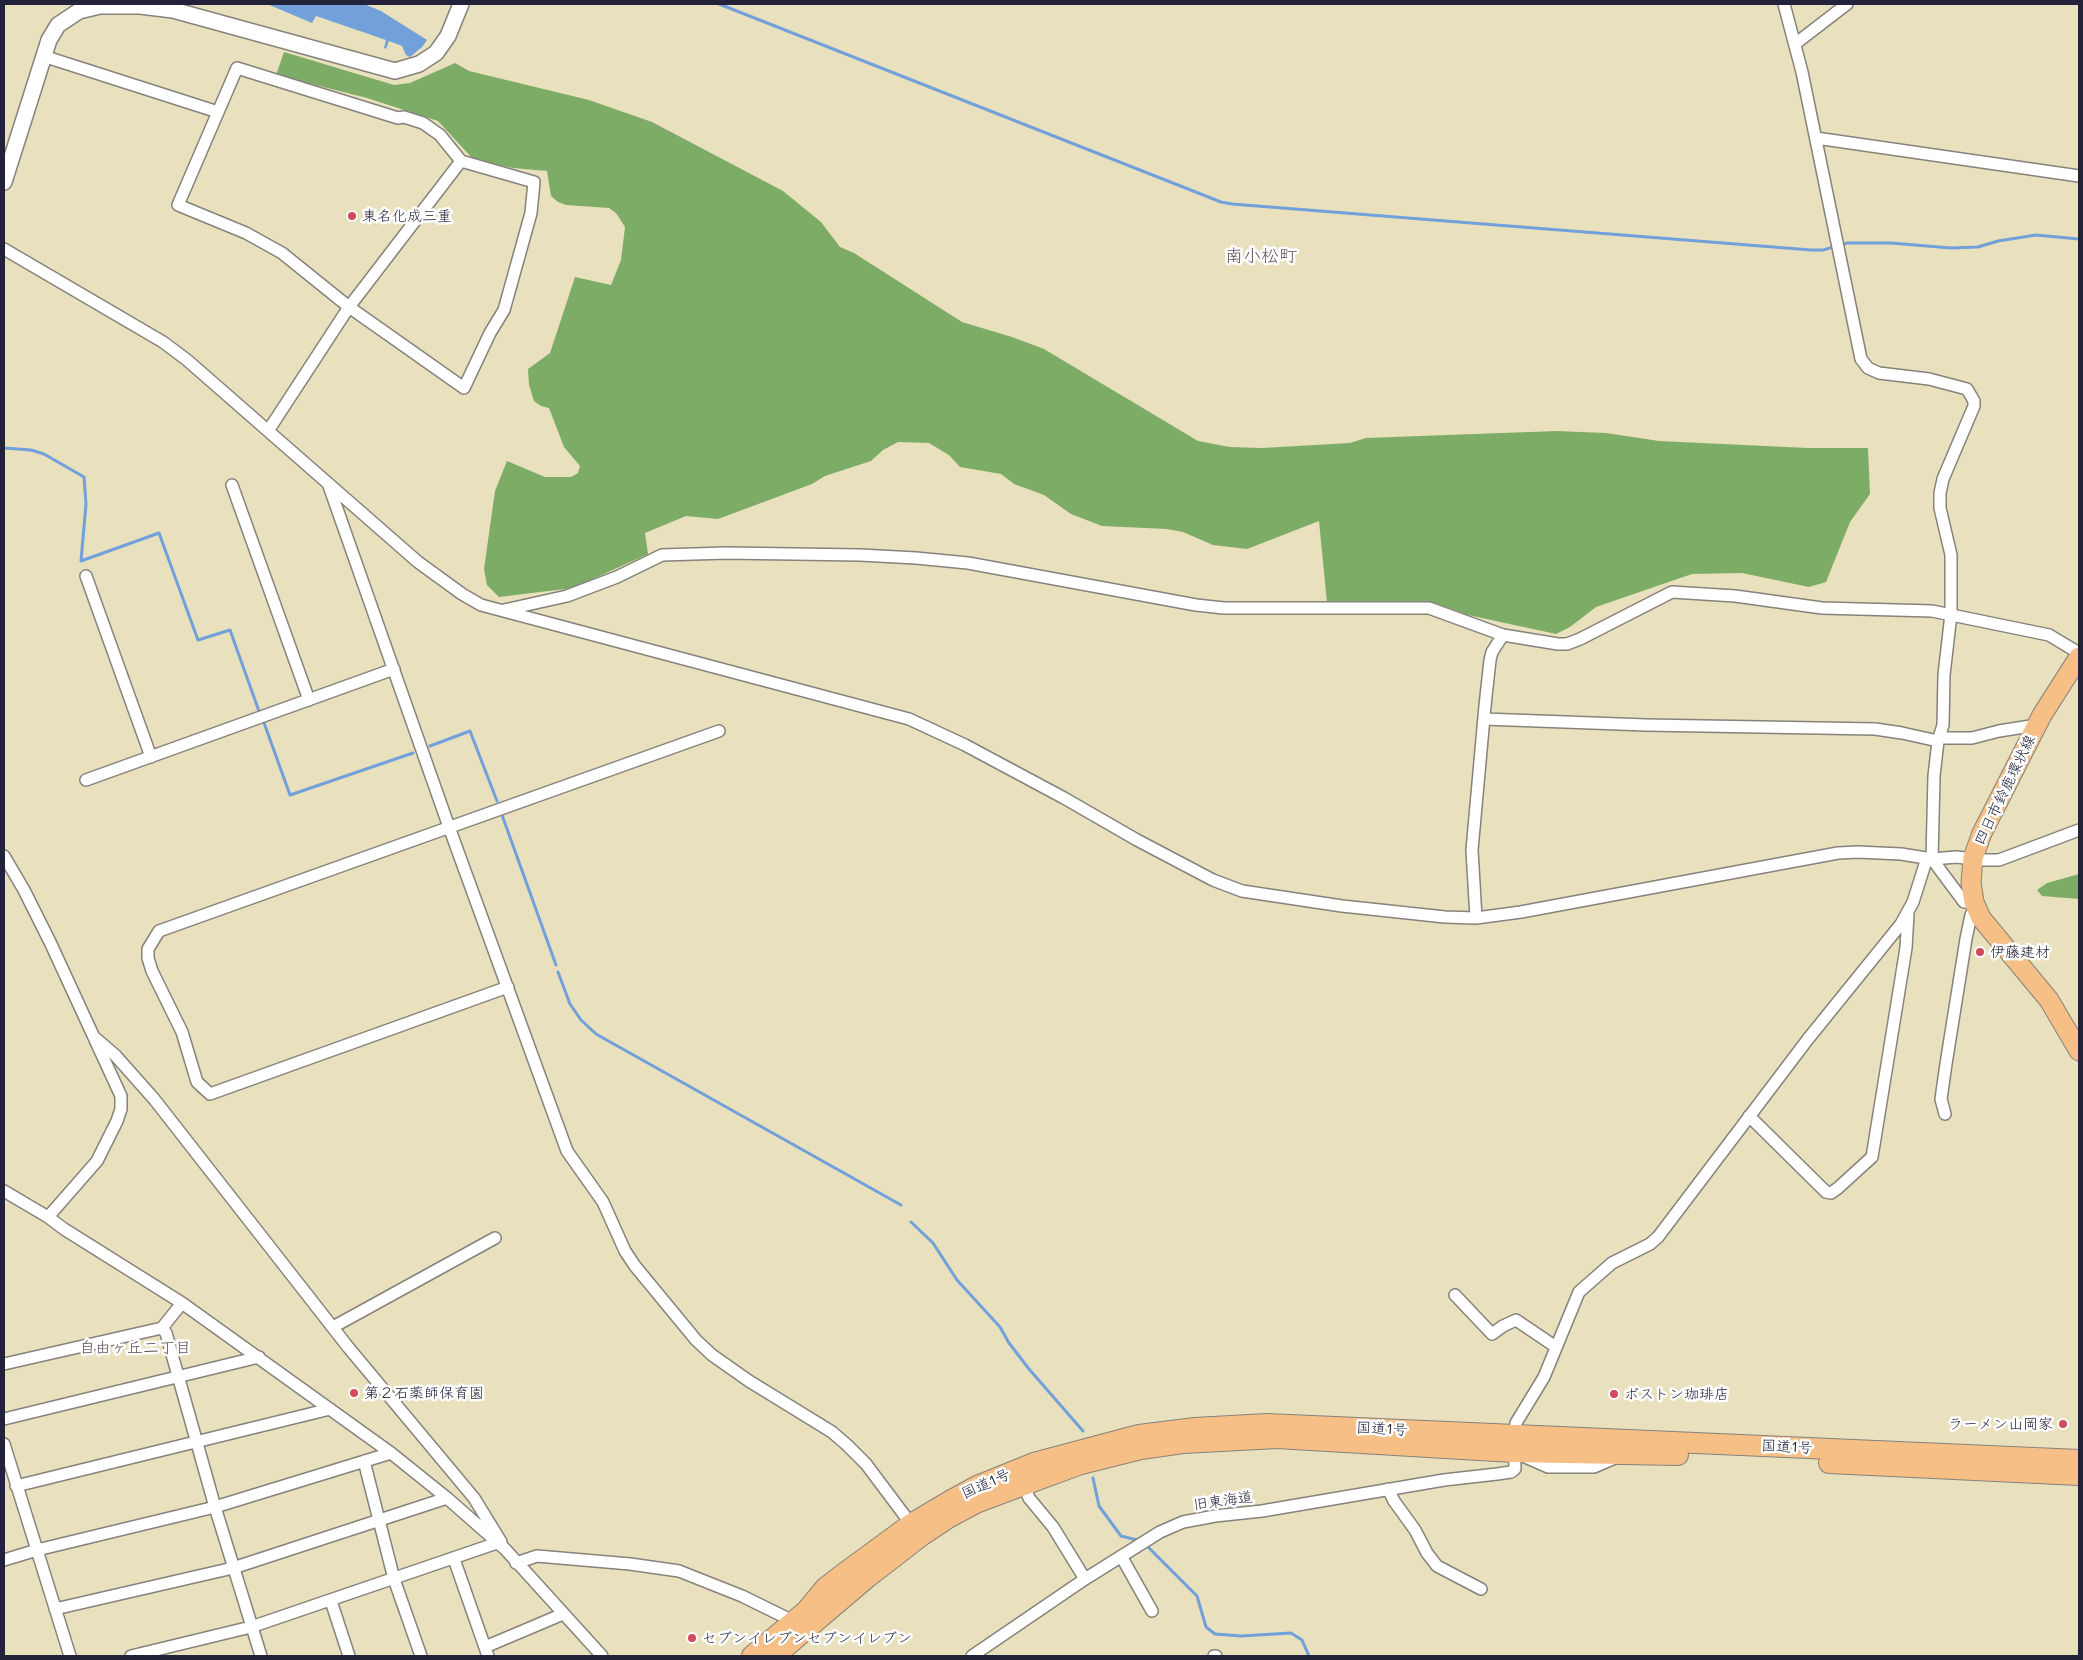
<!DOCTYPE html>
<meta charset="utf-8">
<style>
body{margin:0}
#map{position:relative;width:2083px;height:1660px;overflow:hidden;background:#e9e1bd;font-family:Mali,sans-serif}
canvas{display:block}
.frame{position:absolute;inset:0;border:5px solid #22223b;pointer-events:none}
</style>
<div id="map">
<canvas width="2083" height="1660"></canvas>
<div class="frame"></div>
</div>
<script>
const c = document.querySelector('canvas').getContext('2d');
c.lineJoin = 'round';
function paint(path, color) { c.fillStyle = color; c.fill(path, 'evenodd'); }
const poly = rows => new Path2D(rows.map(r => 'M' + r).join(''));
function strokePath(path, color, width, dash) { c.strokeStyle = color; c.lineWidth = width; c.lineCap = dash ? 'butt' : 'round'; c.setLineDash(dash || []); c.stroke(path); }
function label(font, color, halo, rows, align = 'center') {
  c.font = font + ' Mali,"Klee One",sans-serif'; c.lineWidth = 5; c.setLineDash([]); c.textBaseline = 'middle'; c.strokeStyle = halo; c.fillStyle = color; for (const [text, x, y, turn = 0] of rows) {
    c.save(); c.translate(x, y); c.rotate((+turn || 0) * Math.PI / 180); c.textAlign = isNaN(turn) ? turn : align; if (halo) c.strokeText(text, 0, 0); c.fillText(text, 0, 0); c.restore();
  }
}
const forest = poly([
 [284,52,394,85,410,83,455,63,469,71,589,100,652,122,783,191,821,222,840,247,854,253,962,322,1012,337,1044,349,1198,441,1230,447,1262,448,1350,443,1366,438,1557,431,1606,433,1659,441,1808,448,1868,448,1870,494,1850,522,1826,582,1809,587,1742,573,1692,574,1596,607,1570,627,1556,634,1468,615,1438,604,1421,601,1327,603,1319,521,1247,549,1213,545,1183,532,1167,529,1102,526,1071,514,1044,495,1014,484,1001,474,960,467,949,455,929,443,898,442,883,450,871,461,825,476,812,484,718,519,686,516,645,533,648,554,573,588,499,597,487,585,484,569,495,491,507,461,545,477,571,477,578,473,580,466,564,447,549,408,541,406,534,401,529,385,528,369,550,353,575,277,611,285,621,260,625,227,616,213,609,208,566,205,558,202,551,196,547,171,513,168,473,159,438,121,367,98,276,75],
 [2079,874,2079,899,2042,896,2037,890,2047,883]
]);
const water = poly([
 [267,4,364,4,381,11,427,40,422,47,410,57,406,55,402,46,389,41,386,49,384,48,386,40,316,16,312,23]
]);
const stream = poly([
 [719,4,1221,202,1232,204,1811,250,1823,250,1847,243,1891,243,1951,248,1978,247,1998,241,2036,235,2079,239],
 [4,448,31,450,44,454,84,477,86,504,81,561,159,533,198,640,230,630,260,714],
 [263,720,290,795,413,753],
 [430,746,470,731,497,801],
 [502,815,556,965],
 [558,972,570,1004,581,1020,596,1034,901,1205],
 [911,1222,933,1243,957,1280,1000,1327,1009,1343,1029,1369,1083,1431],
 [1093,1478,1099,1506,1121,1536,1137,1540],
 [1148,1547,1197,1596,1206,1627,1215,1634,1241,1636,1291,1633,1302,1640,1309,1656]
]);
const minor = poly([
 [1784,4,1802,72,1861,359,1868,368,1879,373,1929,379,1967,389,1974,401,1974,406,1943,479,1940,493,1940,508,1951,555,1951,614,1944,675,1943,725,1938,741,1934,776,1932,859,1964,902,1974,902],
 [1795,44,1847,4],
 [43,56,218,112],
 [237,68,398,118,404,117,423,123,440,135,461,161,534,182,531,213,504,310,490,333,464,388,349,307,282,253,246,233,178,205,237,68],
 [1816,138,2079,176],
 [4,249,163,342,187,360,418,562,462,594,481,605,909,719,965,745,1064,798,1137,840,1213,880,1242,891,1342,906,1445,917,1476,918,1521,912,1838,853,1858,852,1901,854,1932,859,1956,857,1982,860,1999,860,2079,830],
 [268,431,349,307,461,161],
 [232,485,309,700],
 [329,486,449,827,567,1151,603,1202,625,1251,635,1266,696,1340,712,1355,749,1381,832,1432,847,1445,866,1464,911,1524],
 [86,576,151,757],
 [504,610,567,596,617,577,662,555,726,553,860,555,916,558,968,563,1196,605,1224,608,1429,608,1503,635,1558,644,1567,644,1580,639,1672,592,1735,596,1822,608,1932,611,2049,635,2079,653],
 [1484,719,1646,725,1875,729,1902,733,1938,741],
 [1939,738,1972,738,1999,731,2037,725],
 [86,780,394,669],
 [4,856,24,890,50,942,121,1096,121,1109,117,1121,97,1161,48,1217],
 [1476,918,1472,850,1485,706,1490,660,1492,652,1503,635],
 [508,987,210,1094,197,1082,182,1032,152,971,148,958,148,949,159,931,719,731],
 [94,1037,115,1055,154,1099,348,1347,474,1498,501,1542],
 [1945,1114,1941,1099,1946,1064,1966,939,1971,915,1977,909],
 [1749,1116,1826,1192,1831,1193,1838,1188,1872,1157,1906,948,1908,914],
 [4,1191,48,1217,64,1229,182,1303,391,1453,447,1498,505,1549,602,1656],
 [1455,1295,1492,1334,1503,1326,1516,1320,1556,1347],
 [333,1327,495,1238],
 [162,1328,182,1303],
 [4,1364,162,1328,166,1333,215,1507,261,1656],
 [4,1419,259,1357],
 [4,1444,70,1656],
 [1523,1456,1548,1467,1594,1467,1615,1458],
 [364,1461,394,1579,421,1656],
 [1024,1485,1029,1498,1053,1527,1085,1579],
 [16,1486,330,1409],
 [1388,1489,1394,1501,1415,1530,1427,1553,1437,1566,1481,1589],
 [1121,1556,1152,1611],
 [454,1559,488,1656],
 [4,1560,37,1550,215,1507,391,1453],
 [516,1563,537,1556,630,1564,679,1571,742,1596,797,1623],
 [331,1601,349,1656],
 [55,1609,233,1568,447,1498],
 [485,1647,563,1614],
 [131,1656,251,1627,497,1543],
 [972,1656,1085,1579,1160,1532,1183,1522,1215,1516,1262,1511,1444,1480,1497,1474,1511,1472,1515,1469,1514,1436,1516,1423,1544,1377,1579,1292,1612,1263,1650,1244,1658,1237,1808,1039,1901,924,1913,902,1927,858],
 [1214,1656,1216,1656]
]);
const tertiary = poly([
 [4,182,49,40,58,25,79,11,100,6,140,6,173,10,395,71,419,64,436,53,448,36,461,4]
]);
const primary = poly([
 [2079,657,2042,715,1982,833,1973,858,1971,883,1974,902,1981,918,2049,1000,2079,1051]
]);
const trunk = poly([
 [1829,1463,2079,1475],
 [752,1656,806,1611,825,1588,847,1571,911,1524,948,1502,977,1486,1034,1463,1139,1435,1195,1428,1267,1424,2079,1460],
 [775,1656,868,1577,921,1536,948,1518,976,1503,1024,1485,1081,1464,1141,1449,1183,1443,1277,1438,1513,1452,1678,1455]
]);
const markers = [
 [352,216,5,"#d1495b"],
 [1980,952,5,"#d1495b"],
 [354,1393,5,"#d1495b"],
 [1614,1394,5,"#d1495b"],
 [2063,1424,5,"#d1495b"],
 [692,1638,5,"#d1495b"]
];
const poiNames = [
 ["東名化成三重",362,216],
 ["伊藤建材",1990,952],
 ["第２石薬師保育園",364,1393],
 ["ボストン珈琲店",1624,1394],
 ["ラーメン山岡家",2053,1424,"right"],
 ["セブンイレブンセブンイレブン",702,1638]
];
const streetNames = [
 ["四日市鈴鹿環状線",2005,790,-64],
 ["国道1号",1382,1429,3],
 ["国道1号",1787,1447,3],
 ["国道1号",986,1484,-24],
 ["旧東海道",1223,1501,-8]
];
const neighbourhoodNames = [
 ["自由ヶ丘二丁目",135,1348]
];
const quarterNames = [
 ["南小松町",1261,256]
];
paint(forest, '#7dac66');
paint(water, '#71a0da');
strokePath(stream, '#71a0da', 3);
strokePath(minor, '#86827c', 14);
strokePath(tertiary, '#86827c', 18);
strokePath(primary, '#86827c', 21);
strokePath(trunk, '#86827c', 22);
strokePath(minor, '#fff', 11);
strokePath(tertiary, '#fff', 15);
strokePath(primary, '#f5bf86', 19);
strokePath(trunk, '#f5bf86', 20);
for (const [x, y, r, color] of markers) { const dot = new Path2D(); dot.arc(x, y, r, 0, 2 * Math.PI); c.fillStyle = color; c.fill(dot); strokePath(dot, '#fff', 2); }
label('15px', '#22223b', '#fff', poiNames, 'left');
label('15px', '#22223b', '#fff', streetNames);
label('16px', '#605059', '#fff', neighbourhoodNames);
label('18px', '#605059', '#fff', quarterNames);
</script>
